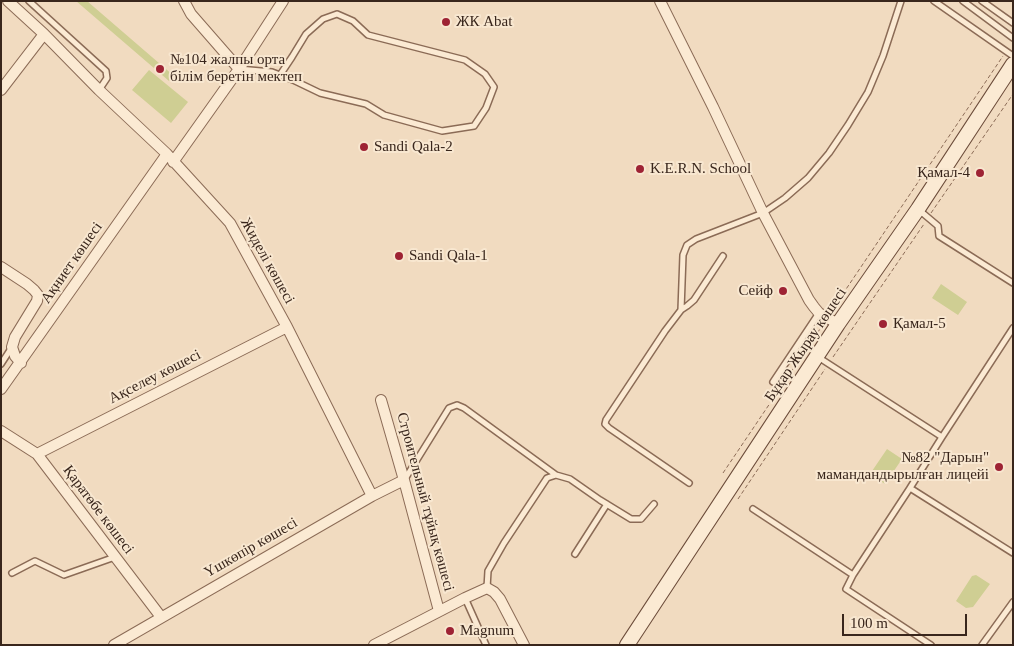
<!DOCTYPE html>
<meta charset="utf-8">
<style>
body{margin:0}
#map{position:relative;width:1014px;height:646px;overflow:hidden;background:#f1dbc0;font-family:Georgia,serif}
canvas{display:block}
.frame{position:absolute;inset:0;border:2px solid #39261c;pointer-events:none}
.scale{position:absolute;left:842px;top:614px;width:125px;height:22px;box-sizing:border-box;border:2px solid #39261c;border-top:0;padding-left:6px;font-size:15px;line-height:18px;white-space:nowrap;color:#39261c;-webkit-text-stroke:4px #f8e7d0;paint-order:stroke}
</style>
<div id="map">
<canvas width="1014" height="646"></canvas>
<div class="frame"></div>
<div class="scale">100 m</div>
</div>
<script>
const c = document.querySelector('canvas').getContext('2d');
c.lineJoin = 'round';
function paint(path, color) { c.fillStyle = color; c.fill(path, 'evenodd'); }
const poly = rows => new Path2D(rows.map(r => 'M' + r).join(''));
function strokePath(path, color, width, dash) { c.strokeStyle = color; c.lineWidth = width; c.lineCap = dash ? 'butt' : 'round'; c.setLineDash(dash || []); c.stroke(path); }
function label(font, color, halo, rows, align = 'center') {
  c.font = font + ' Georgia,serif'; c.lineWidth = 4; c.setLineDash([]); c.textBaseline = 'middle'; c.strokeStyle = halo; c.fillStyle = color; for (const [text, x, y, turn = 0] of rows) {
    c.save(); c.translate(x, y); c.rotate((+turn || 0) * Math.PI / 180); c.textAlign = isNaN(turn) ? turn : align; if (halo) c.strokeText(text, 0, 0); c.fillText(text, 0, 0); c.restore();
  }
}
const green = poly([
 [76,1,87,1,174,76,169,81],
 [149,70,188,102,171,123,132,90],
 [941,284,967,302,958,315,932,298],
 [887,449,902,459,885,484,870,474],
 [976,575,990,584,973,607,966,608,956,601,972,576]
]);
const path = poly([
 [931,213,1013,94],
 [832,310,1003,56],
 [833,357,924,224],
 [723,473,822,326],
 [738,499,825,369]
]);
const lane = poly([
 [29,1,106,71,107,78,99,90],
 [934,1,1013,56],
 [963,1,1013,38],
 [982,1,1013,23],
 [239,69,272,72,280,75,293,80,320,93,366,104,384,115,442,131,474,126,486,108,494,87,485,74,465,60,368,35,353,21,337,14,323,19,306,34,292,57,280,75],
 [919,210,938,226,939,236,1013,283],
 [681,310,687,306,694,300,723,256],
 [1013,328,942,437,910,488,1013,553],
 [818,357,942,437],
 [1,364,12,347],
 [773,382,819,313],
 [405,479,449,408,457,405,464,408,556,475],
 [689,483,609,428,605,424,606,420,665,331,681,310,683,255,687,245,696,239,763,213,785,198,808,178,829,153,848,125,868,92,883,56,901,1],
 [910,488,853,575,846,589,931,645],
 [753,509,853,575],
 [575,554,607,504],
 [12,573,35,561,64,575,115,557],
 [487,588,488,571,504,543,547,478,556,475,570,479,600,500,631,519,641,519,654,504],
 [465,598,486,645],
 [982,645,1013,602]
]);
const street = poly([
 [8,1,44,34,99,90,167,154,230,223,287,327,372,496],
 [184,1,191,14,239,69],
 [660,1,713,107,763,213,809,300,814,307,819,313,838,324],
 [1,90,44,34],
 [173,162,239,69,283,1],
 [1,267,27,284,34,290,38,295,37,301,15,337,12,347,15,356,21,363],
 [1,389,167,154],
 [381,400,404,480,439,611],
 [1,431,37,454,161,617],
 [37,454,287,327],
 [114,645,372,496,404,480],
 [374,645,465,598,487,588,494,592,500,599,524,645]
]);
const secondary = poly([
 [627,645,838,324,918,209,1013,64]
]);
const markers = [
 [446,22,5,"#9e2334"],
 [160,69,5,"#9e2334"],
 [364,147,5,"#9e2334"],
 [640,169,5,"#9e2334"],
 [980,173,5,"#9e2334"],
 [399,256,5,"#9e2334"],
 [783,291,5,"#9e2334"],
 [883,324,5,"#9e2334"],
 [999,467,5,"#9e2334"],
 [450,631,5,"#9e2334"]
];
const poiNames = [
 ["ЖК Abat",456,22],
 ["№104 жалпы орта",170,60],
 ["білім беретін мектеп",170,77],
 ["Sandi Qala-2",374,147],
 ["K.E.R.N. School",650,169],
 ["Қамал-4",970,173,"right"],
 ["Sandi Qala-1",409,256],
 ["Сейф",773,291,"right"],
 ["Қамал-5",893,324],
 ["№82 \"Дарын\"",989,458,"right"],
 ["мамандандырылған лицейі",989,475,"right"],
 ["Magnum",460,631]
];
const streetNames = [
 ["Жиделі көшесі",267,261,61],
 ["Ақниет көшесі",72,263,-55],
 ["Бұқар Жырау көшесі",806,345,-56],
 ["Ақселеу көшесі",155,377,-27],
 ["Строительный тұйық көшесі",425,502,75],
 ["Қаратөбе көшесі",98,510,53],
 ["Үшкөпір көшесі",251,548,-30]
];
paint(green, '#cfce93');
strokePath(lane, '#8b6b56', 8);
strokePath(street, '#8b6b56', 12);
strokePath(secondary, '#6c4c3a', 16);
strokePath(path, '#8b6b56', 1, [4, 2.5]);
strokePath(lane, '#fbead3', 5);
strokePath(street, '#fbead3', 10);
strokePath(secondary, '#fbead3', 14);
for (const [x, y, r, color] of markers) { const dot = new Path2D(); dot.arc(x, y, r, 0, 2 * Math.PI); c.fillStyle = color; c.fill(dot); strokePath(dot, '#f8e7d0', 2); }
label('15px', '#39261c', '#f8e7d0', poiNames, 'left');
label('15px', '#39261c', '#f8e7d0', streetNames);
</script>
